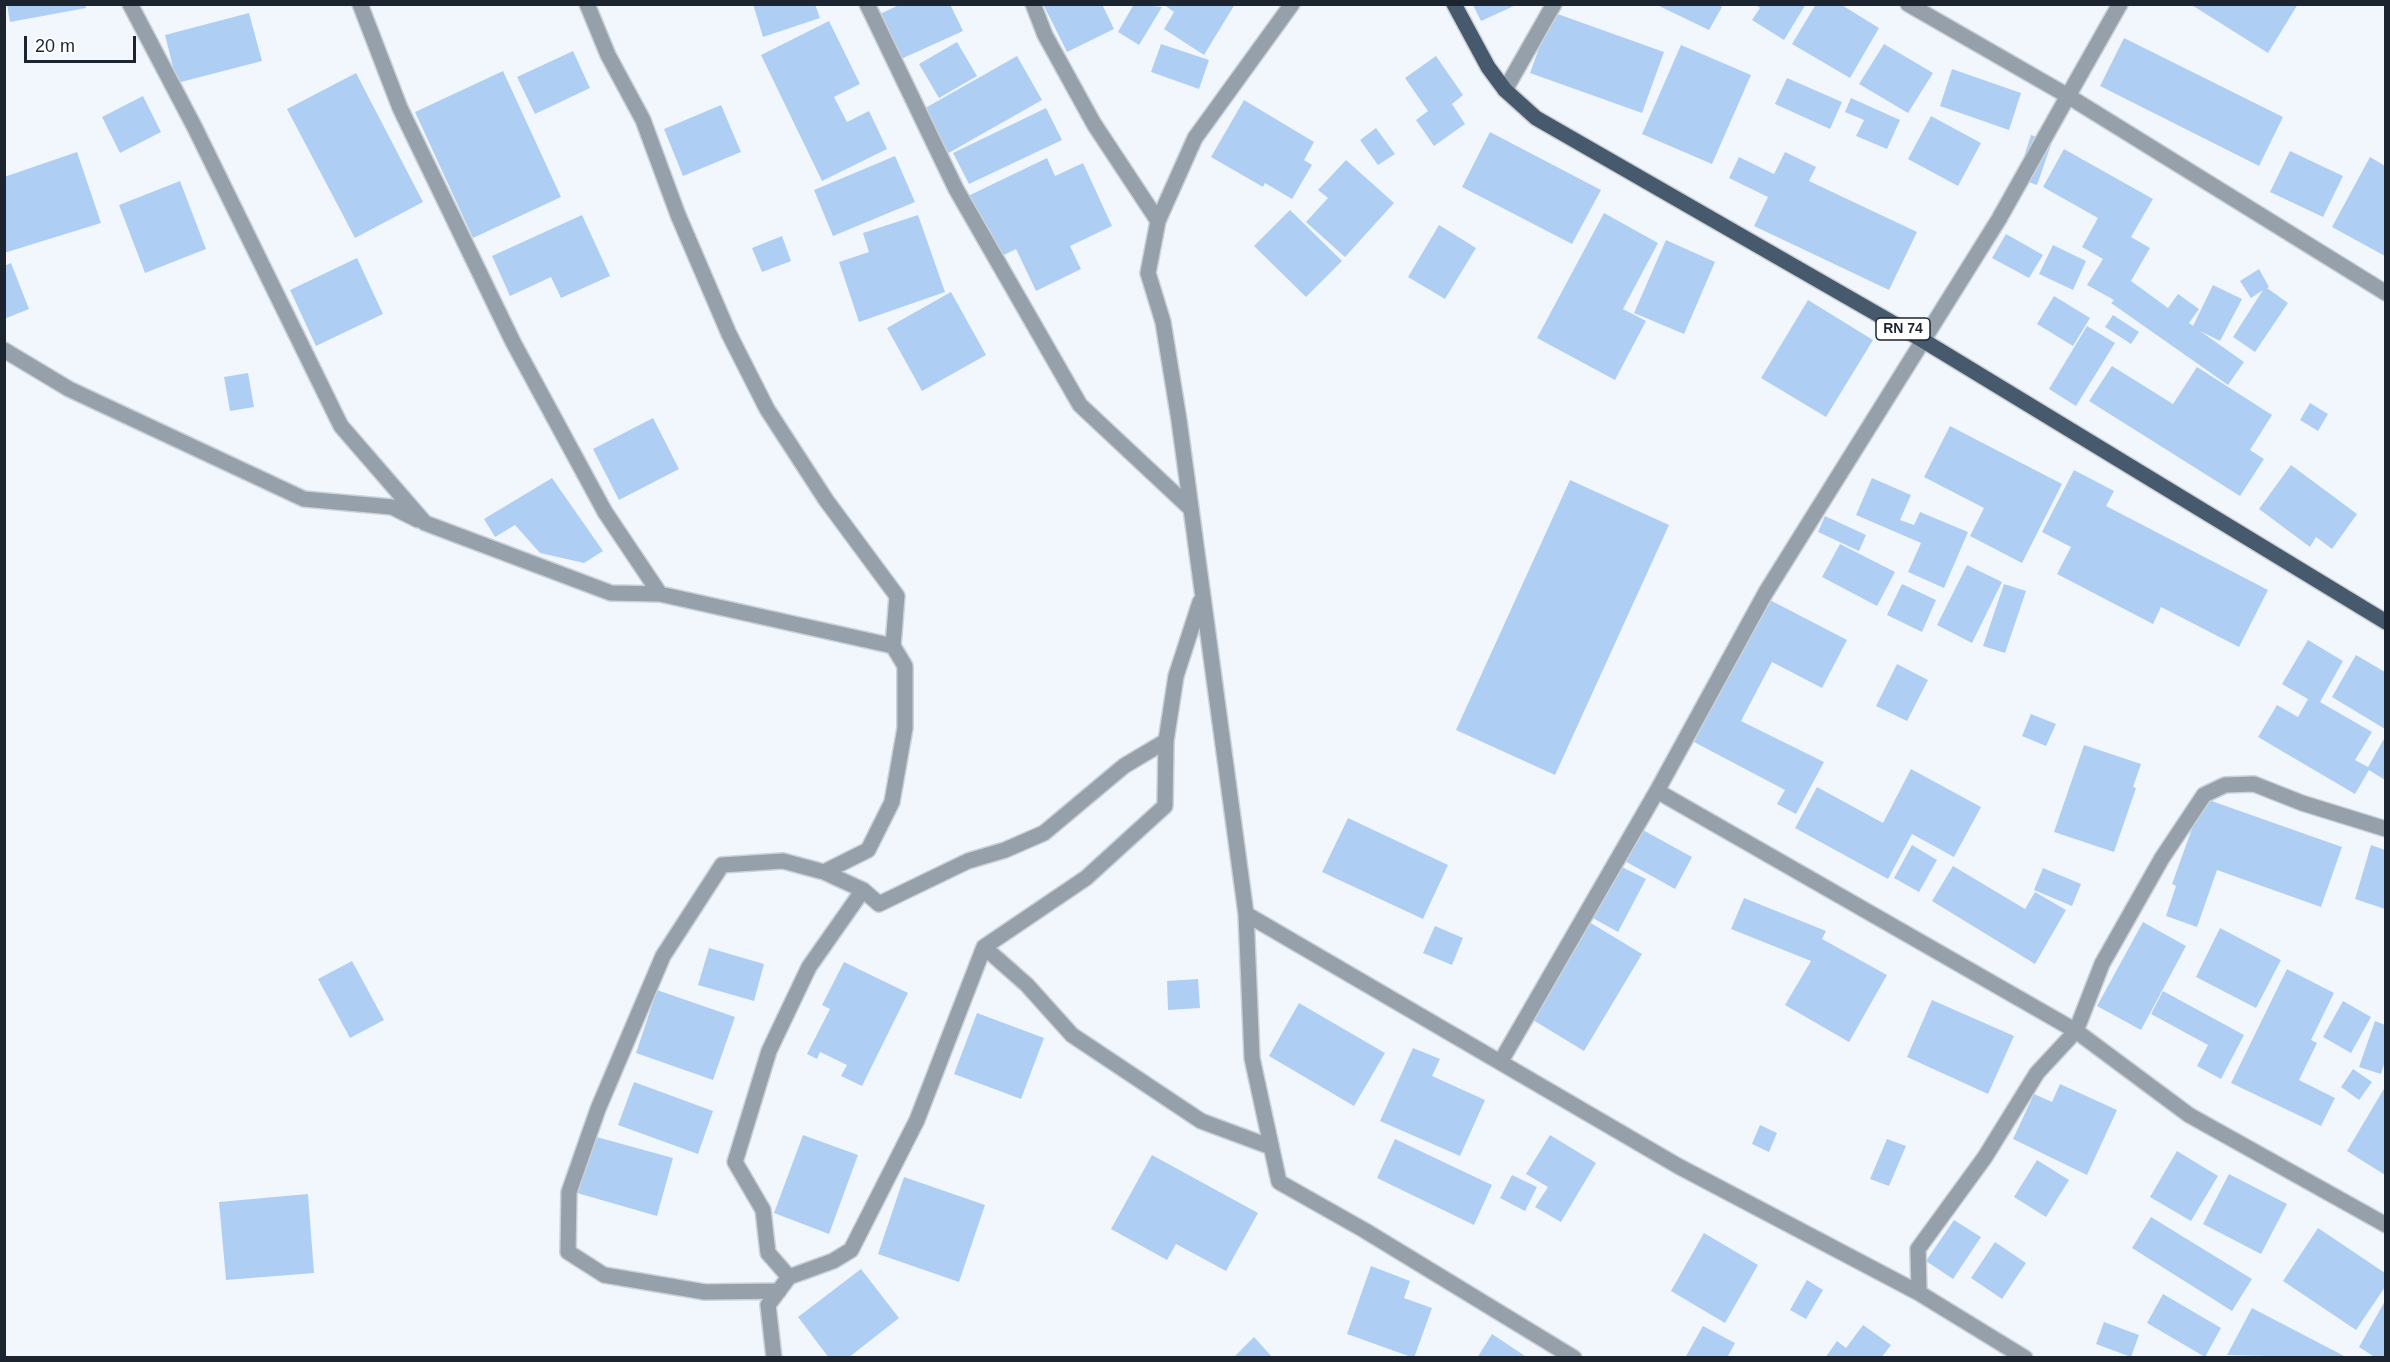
<!DOCTYPE html>
<style>
body{margin:0}
#map{position:relative;width:2390px;height:1362px;overflow:hidden;background:#f2f7fd;font-family:Arial,sans-serif}
canvas{display:block}
.frame{position:absolute;inset:0;border:6px solid #1c252f;pointer-events:none}
.scale{position:absolute;left:24px;top:36px;width:112px;height:27px;box-sizing:border-box;border:3px solid #1c252f;border-top:0;padding-left:8px;font-size:18px;line-height:21px;white-space:nowrap;color:#1c252f;-webkit-text-stroke:4px #fff;paint-order:stroke}
</style>
<div id="map">
<canvas width="2390" height="1362"></canvas>
<div class="frame"></div>
<div class="scale">20 m</div>
</div>
<script>
const c = document.querySelector('canvas').getContext('2d');
c.lineJoin = 'round';
function paint(path, color) { c.fillStyle = color; c.fill(path, 'evenodd'); }
const poly = rows => new Path2D(rows.map(r => 'M' + r).join(''));
function strokePath(path, color, width, dash) { c.strokeStyle = color; c.lineWidth = width; c.lineCap = dash ? 'butt' : 'round'; c.setLineDash(dash || []); c.stroke(path); }
function label(font, color, halo, rows, align = 'center') {
  c.font = font + ' Arial,sans-serif'; c.lineWidth = 5; c.setLineDash([]); c.textBaseline = 'middle'; c.strokeStyle = halo; c.fillStyle = color; for (const [text, x, y, turn = 0] of rows) {
    c.save(); c.translate(x, y); c.rotate((+turn || 0) * Math.PI / 180); c.textAlign = isNaN(turn) ? turn : align; if (halo) c.strokeText(text, 0, 0); c.fillText(text, 0, 0); c.restore();
  }
}
const building = poly([
 [7,4,85,4,86,8,10,22],
 [753,4,815,4,820,18,763,37],
 [901,4,950,4,963,31,899,60,878,15],
 [1043,4,1102,4,1114,29,1067,52],
 [1134,4,1162,7,1139,45,1118,32],
 [1163,4,1235,4,1204,55,1164,29,1174,12],
 [1655,4,1718,4,1722,7,1709,30],
 [1755,4,1806,4,1784,40,1752,20,1760,8],
 [1816,4,1840,4,1879,28,1850,78,1792,44],
 [2190,4,2298,4,2268,53],
 [1473,5,1516,5,1481,21],
 [1552,12,1664,52,1642,113,1530,73],
 [249,13,262,61,177,83,165,35],
 [829,21,860,84,834,97,847,122,869,111,887,149,822,181,761,55],
 [2124,38,2283,117,2259,166,2100,86],
 [957,42,977,76,939,98,919,64],
 [1161,44,1209,60,1199,89,1151,72],
 [1884,44,1933,73,1908,113,1859,84],
 [1681,45,1751,75,1712,164,1642,134],
 [573,51,590,88,535,114,517,77],
 [1017,56,1042,100,945,155,920,111],
 [1436,56,1463,95,1452,104,1465,124,1434,146,1416,120,1428,111,1405,78],
 [1952,69,2021,93,2009,130,1940,106],
 [503,71,561,197,473,238,415,112],
 [356,73,423,202,355,238,287,109],
 [1787,78,1842,102,1830,129,1775,104],
 [143,96,161,132,120,153,102,117],
 [1851,98,1900,120,1887,149,1856,136,1864,120,1845,112],
 [1244,100,1314,142,1304,160,1312,165,1292,199,1265,183,1263,187,1211,157],
 [721,105,741,152,683,176,664,129],
 [1046,108,1062,140,969,184,953,153],
 [1931,116,1981,143,1958,186,1908,159],
 [1376,128,1395,154,1378,165,1360,140],
 [1490,132,1601,190,1572,244,1462,187],
 [2031,135,2052,142,2037,185,2017,178],
 [2064,149,2153,199,2131,237,2150,248,2131,281,2168,308,2178,294,2199,309,2189,323,2193,326,2213,285,2242,299,2220,341,2200,331,2244,362,2228,385,2111,303,2114,300,2087,285,2103,259,2082,247,2098,218,2043,187],
 [2290,151,2343,176,2323,217,2270,192],
 [77,152,101,223,4,253,4,177],
 [1785,152,1816,167,1809,181,1917,232,1889,290,1754,226,1768,197,1729,178,1739,157,1774,174],
 [895,156,915,202,833,236,814,190],
 [2370,157,2385,166,2385,256,2332,227],
 [1047,158,1055,176,1083,163,1112,226,1070,246,1081,269,1036,291,1016,249,998,258,968,196],
 [1346,160,1394,203,1345,257,1306,222,1328,198,1318,190],
 [180,181,206,249,145,273,119,205],
 [1290,210,1342,261,1306,297,1254,246],
 [1604,213,1658,243,1623,309,1646,321,1615,380,1537,338],
 [582,215,610,276,561,298,551,277,510,296,492,256],
 [918,215,945,292,859,322,839,262,869,252,863,233],
 [1439,225,1476,248,1445,299,1408,277],
 [2006,234,2043,255,2029,278,1992,258],
 [782,236,791,261,762,272,752,248],
 [1666,240,1715,262,1684,334,1634,313],
 [2053,245,2086,261,2073,290,2039,274],
 [357,258,383,314,316,346,290,290],
 [11,263,29,309,4,319,4,266],
 [2259,269,2269,287,2267,288,2288,303,2255,352,2233,337,2263,290,2251,298,2240,281],
 [951,292,986,355,922,391,887,328],
 [2054,296,2090,318,2073,346,2037,324],
 [1808,300,1873,340,1826,417,1761,378],
 [2113,315,2139,332,2131,344,2105,327],
 [2087,326,2115,343,2076,406,2049,389],
 [2112,366,2173,404,2197,367,2272,415,2250,450,2264,459,2240,496,2089,401],
 [248,373,254,407,230,411,224,377],
 [2310,403,2328,414,2318,431,2300,420],
 [653,418,679,469,619,500,593,449],
 [1950,426,2062,484,2022,563,1970,536,1984,508,1924,477],
 [2291,465,2357,514,2332,549,2316,537,2310,547,2259,509],
 [2074,470,2114,491,2106,506,2268,590,2239,647,2161,607,2153,624,2057,574,2071,547,2042,532],
 [552,478,603,551,584,563,540,553,515,525,495,537,484,519],
 [1872,478,1911,495,1900,520,1914,525,1920,512,1968,532,1944,588,1908,572,1921,543,1856,515],
 [1570,480,1669,525,1555,775,1456,730],
 [1825,516,1866,535,1859,551,1818,532],
 [1840,544,1895,572,1877,606,1822,577],
 [1967,565,2002,582,1972,643,1937,625],
 [1902,584,1936,600,1922,632,1887,615],
 [2004,584,2026,591,2005,653,1983,646],
 [1768,599,1847,640,1822,688,1772,662,1741,721,1824,762,1796,814,1777,804,1785,790,1694,742],
 [2308,640,2343,661,2320,702,2372,732,2355,760,2368,767,2385,737,2385,780,2369,770,2355,794,2258,737,2277,705,2298,717,2308,699,2282,684],
 [2356,655,2385,672,2385,729,2332,697],
 [1897,664,1928,680,1907,721,1876,706],
 [2031,714,2056,724,2046,746,2022,736],
 [2084,745,2141,764,2133,787,2136,788,2114,852,2054,832],
 [1911,769,1981,807,1954,857,1912,834,1888,879,1795,828,1817,787,1883,823],
 [2203,798,2342,847,2321,907,2217,870,2197,927,2166,916,2176,886,2172,884],
 [1348,818,1448,865,1423,919,1322,872],
 [1641,829,1692,857,1675,889,1623,860],
 [1912,845,1937,860,1919,892,1894,878],
 [2371,845,2385,850,2385,909,2355,899],
 [1618,865,1646,879,1618,932,1591,917],
 [1953,866,2025,909,2035,892,2066,910,2035,964,1932,901],
 [2043,868,2081,884,2072,906,2034,890],
 [1744,898,1826,931,1822,939,1887,975,1849,1042,1785,1005,1811,961,1731,929],
 [1586,920,1642,954,1584,1051,1528,1017],
 [2143,922,2186,946,2141,1030,2097,1006],
 [1435,926,1463,938,1452,965,1423,953],
 [2220,928,2281,960,2256,1008,2196,977],
 [709,948,764,964,754,1001,698,985],
 [352,961,384,1020,350,1038,318,979],
 [844,962,908,993,862,1086,841,1076,847,1065,820,1052,817,1059,807,1054,830,1009,822,1005],
 [2287,969,2334,993,2311,1040,2317,1043,2299,1080,2335,1098,2321,1126,2231,1083],
 [1198,979,1200,1008,1168,1010,1167,981],
 [657,990,735,1017,713,1080,636,1053],
 [2163,991,2244,1035,2221,1079,2197,1066,2208,1045,2151,1014],
 [1932,1000,2014,1036,1988,1094,1907,1057],
 [2343,1001,2371,1017,2351,1053,2323,1037],
 [1299,1003,1385,1053,1354,1106,1269,1056],
 [977,1013,1044,1038,1021,1099,954,1074],
 [2375,1021,2385,1025,2385,1061,2381,1074,2359,1067],
 [1413,1048,1440,1059,1432,1076,1485,1100,1460,1156,1380,1121],
 [2353,1069,2372,1082,2359,1100,2341,1087],
 [634,1082,713,1111,698,1154,618,1125],
 [2060,1084,2117,1110,2087,1175,2013,1139,2034,1094,2052,1102],
 [2385,1087,2385,1175,2347,1151],
 [1760,1125,1777,1133,1769,1152,1752,1144],
 [803,1135,858,1155,829,1234,774,1213],
 [1550,1135,1596,1163,1561,1222,1535,1207,1548,1187,1526,1174],
 [593,1136,673,1158,657,1216,577,1193],
 [1395,1139,1492,1185,1474,1225,1377,1178],
 [1887,1139,1906,1146,1889,1186,1870,1179],
 [2177,1151,2218,1176,2191,1221,2150,1197],
 [1152,1155,1258,1213,1226,1271,1176,1244,1167,1260,1111,1229],
 [2037,1160,2069,1180,2046,1217,2014,1197],
 [2229,1174,2287,1204,2261,1254,2203,1224],
 [1512,1175,1537,1187,1525,1211,1500,1198],
 [904,1177,985,1205,959,1282,878,1254],
 [308,1194,314,1273,226,1280,219,1202],
 [2151,1217,2252,1279,2232,1311,2132,1248],
 [1954,1220,1981,1237,1953,1279,1926,1261],
 [2318,1228,2385,1273,2385,1287,2356,1330,2283,1281],
 [1704,1233,1758,1265,1725,1323,1671,1291],
 [1995,1242,2026,1263,2002,1299,1971,1278],
 [1371,1266,1410,1281,1404,1298,1432,1308,1414,1358,1347,1334],
 [861,1269,899,1318,848,1358,829,1358,798,1317],
 [1807,1280,1823,1290,1806,1319,1790,1310],
 [2163,1294,2221,1328,2205,1357,2147,1323],
 [2385,1301,2385,1358,2376,1358,2359,1347],
 [2252,1308,2348,1358,2227,1355],
 [2104,1322,2139,1335,2131,1357,2096,1344],
 [1863,1325,1891,1345,1881,1358,1825,1358,1837,1341,1846,1348],
 [1703,1326,1735,1343,1727,1358,1685,1358],
 [1492,1334,1528,1358,1477,1358],
 [1254,1337,1273,1358,1233,1358]
]);
const minor = poly([
 [130,4,195,128,341,426,425,523,611,593,660,594],
 [360,4,400,108,513,342,605,512,660,594,893,646],
 [587,4,608,55,643,120,678,215,729,334,767,409,826,500,897,596,893,646,905,666,905,728,892,802,868,850,824,872,863,890,879,904,968,861,1005,850,1044,833,1124,766,1166,741],
 [867,4,956,189,1080,405,1190,508],
 [1033,4,1045,35,1094,124,1158,221],
 [1292,4,1195,138,1158,221,1148,273,1163,322,1179,420,1246,914,1252,1058,1279,1182,1364,1230,1574,1358],
 [1908,4,2068,96,2120,4],
 [1505,90,1554,4],
 [4,350,69,389,304,499,392,507,418,520],
 [1200,602,1176,676,1166,741,1165,806,1086,878,984,947,1027,985,1072,1035,1201,1121,1271,1147],
 [1657,791,2076,1031,2037,1073,1985,1157,1918,1249,1919,1293],
 [2386,829,2302,803,2254,784,2225,785,2204,795,2162,858,2102,964,2076,1031,2189,1115,2386,1225],
 [1246,914,1678,1166,1919,1293,2025,1358],
 [1501,1061,1657,791,1766,592,1999,219,2068,96,2386,293],
 [789,1277,768,1253,763,1210,735,1162,769,1051,809,967,863,890],
 [779,1291,705,1292,604,1275,568,1252,569,1192,598,1109,663,956,722,865,783,861,824,872],
 [774,1358,768,1305,789,1277,833,1261,851,1250,917,1120,984,947]
]);
const primary = poly([
 [1454,4,1488,67,1505,90,1536,118,1924,341,2386,622]
]);
const shields = [
 [1903,329,54]
];
const shieldNames = [
 ["RN 74",1903,329]
];
paint(building, '#aecff3');
strokePath(minor, '#cbd1d8', 18);
strokePath(primary, '#cbd1d8', 18);
strokePath(minor, '#95a0ab', 15);
strokePath(primary, '#47596c', 15);
for (const [x, y, w] of shields) { const box = new Path2D(); box.roundRect(x - w / 2, y - 11, w, 22, 4.5); c.fillStyle = '#fff'; c.fill(box); strokePath(box, '#1c252f', 1.5); }
label('bold 14px', '#1c252f', null, shieldNames);
</script>
